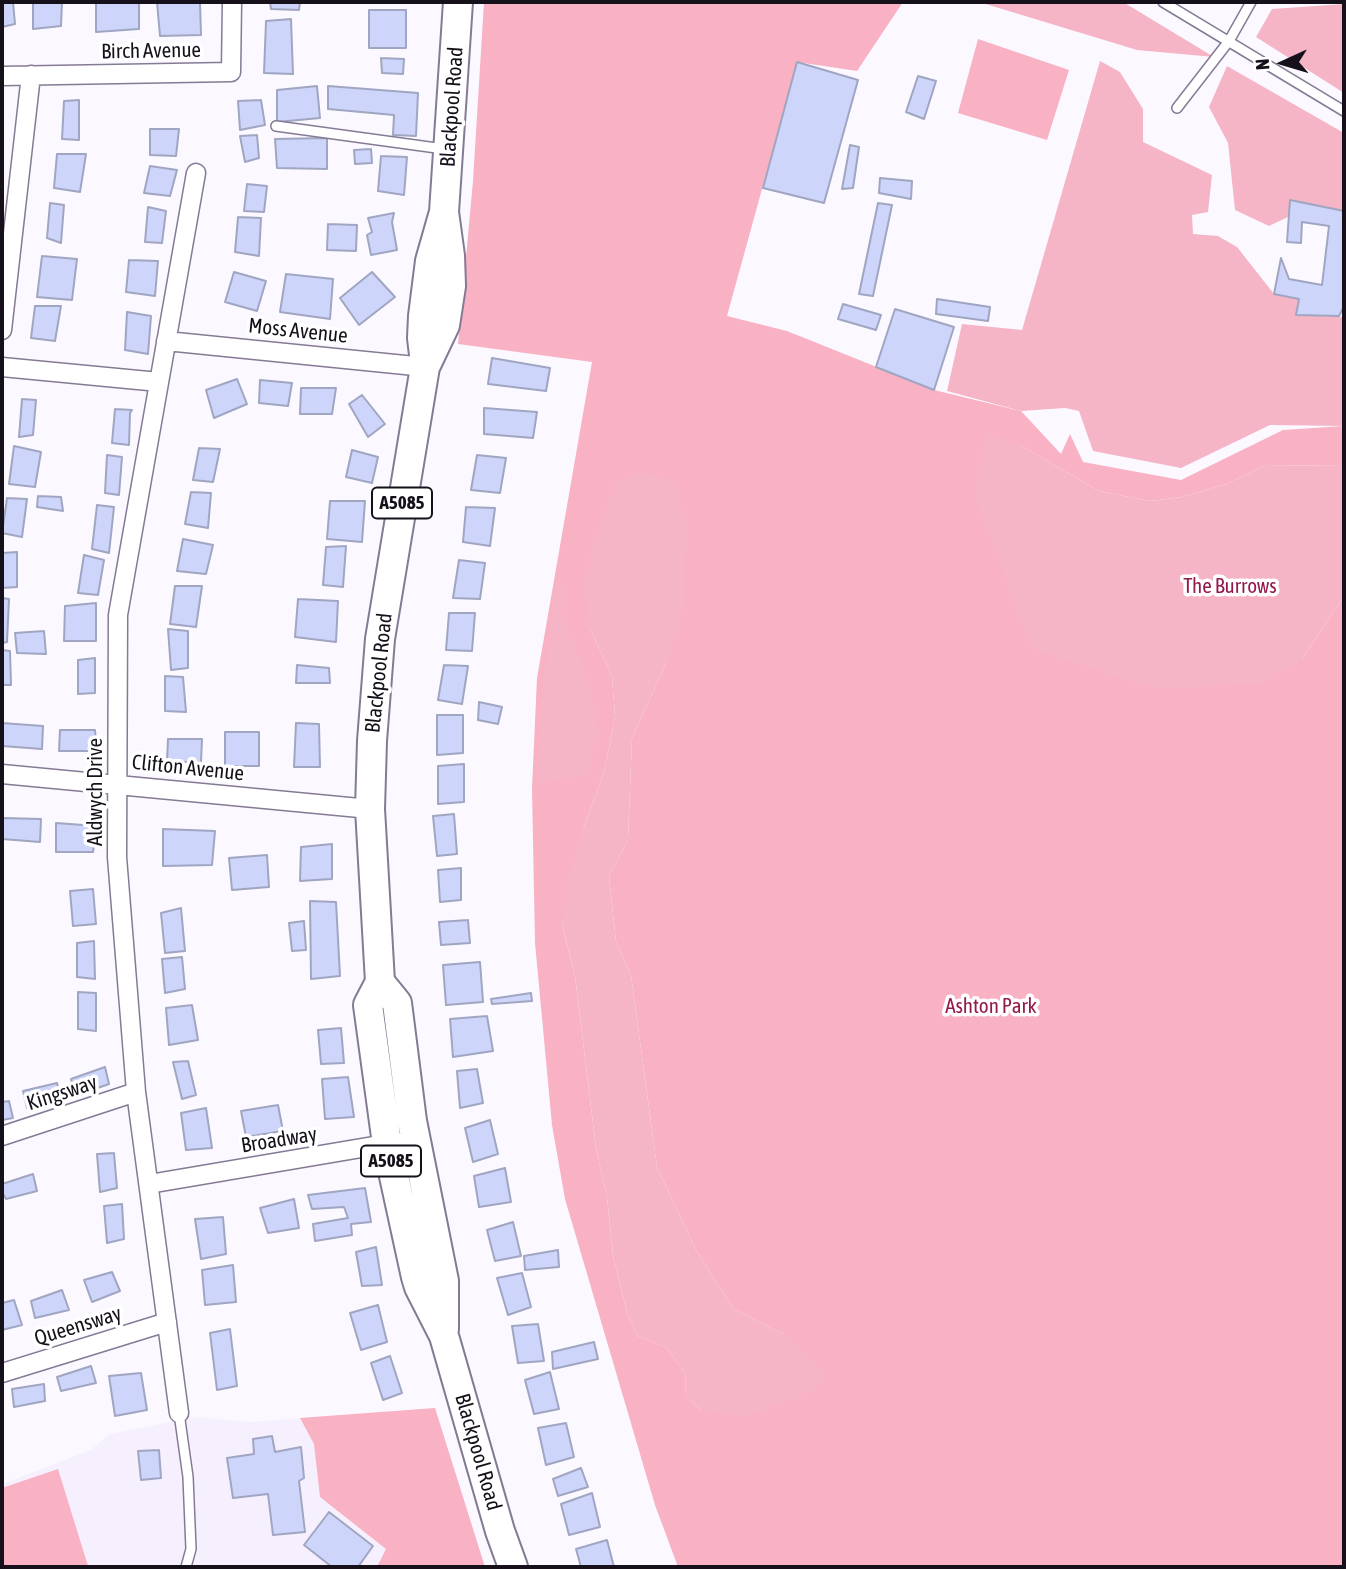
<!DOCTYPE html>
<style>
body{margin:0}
#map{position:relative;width:1346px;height:1569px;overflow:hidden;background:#fbf9ff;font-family:"Asap Condensed",sans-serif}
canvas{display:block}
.frame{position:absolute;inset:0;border:4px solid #15101a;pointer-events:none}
.north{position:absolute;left:1248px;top:28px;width:70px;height:70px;-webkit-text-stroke:5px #fff;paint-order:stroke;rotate:266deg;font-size:19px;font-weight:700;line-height:28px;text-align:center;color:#15101a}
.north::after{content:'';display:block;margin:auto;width:24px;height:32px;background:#15101a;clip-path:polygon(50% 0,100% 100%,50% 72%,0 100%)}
</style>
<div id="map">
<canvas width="1346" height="1569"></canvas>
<div class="frame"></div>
<div class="north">N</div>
</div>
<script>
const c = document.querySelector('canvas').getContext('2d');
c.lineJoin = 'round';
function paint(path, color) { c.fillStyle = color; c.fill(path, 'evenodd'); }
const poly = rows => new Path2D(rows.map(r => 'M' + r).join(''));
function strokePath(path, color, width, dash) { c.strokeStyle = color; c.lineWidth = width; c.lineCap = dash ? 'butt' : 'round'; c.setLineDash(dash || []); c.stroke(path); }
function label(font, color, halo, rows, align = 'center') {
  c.font = font + ' "Asap Condensed",sans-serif'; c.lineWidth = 7; c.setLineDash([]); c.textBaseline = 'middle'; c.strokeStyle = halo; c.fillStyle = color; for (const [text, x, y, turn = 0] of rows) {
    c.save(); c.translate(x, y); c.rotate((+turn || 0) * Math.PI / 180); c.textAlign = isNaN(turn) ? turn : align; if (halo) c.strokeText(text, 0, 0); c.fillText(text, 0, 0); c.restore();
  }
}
const built = poly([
 [435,1408,485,1567,2,1567,2,1484,91,1450,109,1434,197,1417,249,1422]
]);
const green = poly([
 [484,2,903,2,857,71,797,62,727,316,787,331,934,390,1021,411,1061,454,1070,434,1083,462,1181,480,1283,430,1344,426,1344,466,1266,465,1226,484,1182,497,1150,501,1099,491,1018,444,1302,659,1344,597,1344,1567,678,1567,655,1505,565,1199,552,1125,535,943,532,789,537,678,592,362,458,344,473,181],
 [589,627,667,661,632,738,628,840,609,876,616,942,631,975,657,1167,697,1252,734,1309,783,1334,701,1410,686,1397,685,1373,667,1348,638,1336,627,1313,613,1255,607,1197,596,1148,575,976,562,925,583,829,604,772,615,717,612,676],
 [978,39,1069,70,1047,140,958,113],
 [435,1408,485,1567,377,1567,386,1549,320,1497,314,1444,300,1418],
 [58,1469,88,1566,2,1567,2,1488]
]);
const forest = poly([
 [979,2,1123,2,1214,57,1137,50],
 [1344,4,1344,93,1256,37,1272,9],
 [1100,61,1120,72,1143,109,1143,142,1212,175,1208,212,1192,215,1193,234,1218,236,1237,247,1274,294,1299,299,1296,315,1344,317,1344,426,1270,425,1181,468,1093,451,1079,411,1065,408,1021,411,947,391,962,324,1022,330],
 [1227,66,1344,133,1344,211,1290,200,1288,217,1269,226,1235,210,1228,143,1209,107],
 [986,433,1018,444,1099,491,1150,501,1182,497,1226,484,1266,465,1344,466,1344,597,1302,659,1262,684,1156,689,1031,649,975,496],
 [641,472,676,482,685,521,684,610,667,661,632,738,628,840,609,876,616,942,631,975,657,1167,697,1252,734,1309,783,1334,827,1376,808,1393,746,1417,701,1410,686,1397,685,1373,667,1348,638,1336,627,1313,613,1255,607,1197,596,1148,575,976,562,925,567,882,583,829,604,772,615,717,612,676,589,627,585,579,597,531,615,484],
 [556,582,564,585,562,617,580,658,595,706,597,735,587,775,537,784,542,695]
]);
const building = poly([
 [2,2,13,2,15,24,2,27,2,2],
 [33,2,62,2,61,26,33,29,33,2],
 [96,2,139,2,139,29,96,32,96,2],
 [157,2,200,2,201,35,160,36,157,2],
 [270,2,300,2,299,10,271,9,270,2],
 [369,10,406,10,406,48,369,48,369,10],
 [291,19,293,74,264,73,266,21,291,19],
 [381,58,404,59,403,74,382,73,381,58],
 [797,62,858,80,824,203,763,188,797,62],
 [918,76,936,81,924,119,906,112,918,76],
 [317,86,320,118,277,122,277,90,317,86],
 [328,86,418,93,416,136,393,135,394,115,328,109,328,86],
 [79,100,79,140,62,139,64,101,79,100],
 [261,100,265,125,240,130,238,101,261,100],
 [150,129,179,129,176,156,150,155,150,129],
 [257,135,259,158,245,162,240,136,257,135],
 [327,138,327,169,277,168,275,139,327,138],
 [850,145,859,147,853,188,842,189,850,145],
 [371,149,372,163,355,164,354,150,371,149],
 [57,154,86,154,80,192,54,188,57,154],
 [381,156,407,157,404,195,378,191,381,156],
 [150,166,177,170,170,196,144,193,150,166],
 [880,178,912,181,911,199,879,193,880,178],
 [247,184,267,186,264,212,244,211,247,184],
 [1290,200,1344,211,1344,306,1339,316,1296,315,1299,299,1274,294,1281,258,1289,279,1322,285,1329,226,1302,222,1301,243,1287,242,1290,200],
 [50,203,64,205,61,243,47,238,50,203],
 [878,203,892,205,873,296,859,294,878,203],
 [148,207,166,211,162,243,145,242,148,207],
 [394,213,392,222,397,250,371,255,367,235,372,232,368,218,394,213],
 [238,217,261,218,259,256,235,252,238,217],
 [328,224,357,225,356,251,327,250,328,224],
 [42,256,77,259,72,300,37,297,42,256],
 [129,260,158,261,155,296,126,292,129,260],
 [234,272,266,281,257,311,225,302,234,272],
 [372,272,395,297,359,325,340,298,372,272],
 [286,274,333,279,330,319,280,312,286,274],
 [937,299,990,307,988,321,936,314,937,299],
 [843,304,881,315,876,330,838,319,843,304],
 [35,306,61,306,55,341,31,338,35,306],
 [895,309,954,327,934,390,876,367,895,309],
 [127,312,151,316,148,354,125,350,127,312],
 [492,358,550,368,546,391,488,384,492,358],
 [237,379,247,404,214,418,206,390,237,379],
 [260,380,292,383,288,406,259,403,260,380],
 [301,388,336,388,332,414,300,414,301,388],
 [362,395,385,424,368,437,349,404,362,395],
 [22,399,36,400,33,435,19,437,22,399],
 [484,408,537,412,533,438,484,434,484,408],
 [115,409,132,410,130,413,129,445,112,443,115,409],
 [14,446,41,452,35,487,9,484,14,446],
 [199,448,220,449,213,482,193,480,199,448],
 [352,450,378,457,372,483,346,477,352,450],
 [107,455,122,457,119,495,105,493,107,455],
 [477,455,506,458,500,493,471,490,477,455],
 [191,492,211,493,208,528,185,524,191,492],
 [38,496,61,497,63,511,37,507,38,496],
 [7,498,27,499,22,537,2,533,7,498],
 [330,501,365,501,362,542,327,539,330,501],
 [97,505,114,507,109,553,92,549,97,505],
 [466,507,495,508,490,546,463,542,466,507],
 [183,539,213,545,206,574,177,571,183,539],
 [346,546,343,587,323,585,326,547,346,546],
 [17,552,17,587,2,588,2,553,17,552],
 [84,555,104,560,98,595,78,593,84,555],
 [459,560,485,563,480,599,453,598,459,560],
 [175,586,202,586,196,627,170,624,175,586],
 [2,598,9,599,7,642,2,643,2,598],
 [298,599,338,601,336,642,295,637,298,599],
 [96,603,96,641,64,641,65,606,96,603],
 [449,613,475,613,472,651,446,650,449,613],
 [168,629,188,631,188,668,171,670,168,629],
 [44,631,46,654,17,653,15,633,44,631],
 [2,650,10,651,11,685,2,685,2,650],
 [95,658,95,693,78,694,78,660,95,658],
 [297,665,329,668,330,683,296,683,297,665],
 [444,665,468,666,462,704,438,700,444,665],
 [165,676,183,677,186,712,165,711,165,676],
 [479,702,502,707,498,724,478,720,479,702],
 [437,715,463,715,463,753,437,755,437,715],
 [2,723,43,726,42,749,2,746,2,723],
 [296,723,319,724,320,767,294,767,296,723],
 [60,730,95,730,97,751,59,751,60,730],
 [225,732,259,732,259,766,225,766,225,732],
 [168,739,202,739,201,762,167,762,168,739],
 [464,764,464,802,438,804,438,766,464,764],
 [454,814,457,854,437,856,433,816,454,814],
 [2,818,41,819,40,842,2,839,2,818],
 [56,823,97,826,93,852,56,852,56,823],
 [163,829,215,831,212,865,163,866,163,829],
 [332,844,332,879,300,881,301,847,332,844],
 [267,855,269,887,232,890,229,858,267,855],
 [461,868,461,900,440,902,438,870,461,868],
 [93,889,96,924,73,926,70,891,93,889],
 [310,901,336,902,340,976,311,979,310,901],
 [181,908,185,951,165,953,161,913,181,908],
 [468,920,470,943,441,945,439,922,468,920],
 [304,921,306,950,292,951,289,923,304,921],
 [94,941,95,979,77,977,77,943,94,941],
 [182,957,185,989,165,993,162,959,182,957],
 [480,962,483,1002,446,1005,443,965,480,962],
 [78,992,96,993,96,1031,78,1029,78,992],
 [531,993,532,1001,492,1004,491,999,531,993],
 [192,1005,198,1040,169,1045,166,1008,192,1005],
 [487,1016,493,1051,453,1057,450,1019,487,1016],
 [341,1028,344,1063,321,1064,318,1030,341,1028],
 [188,1061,196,1095,182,1099,173,1062,188,1061],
 [105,1067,109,1084,75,1096,71,1079,105,1067],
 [477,1069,483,1103,460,1108,457,1071,477,1069],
 [348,1077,354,1117,325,1119,322,1079,348,1077],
 [57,1083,61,1100,27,1108,23,1091,57,1083],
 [9,1101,13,1118,2,1120,2,1102,9,1101],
 [278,1105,283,1131,246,1137,241,1111,278,1105],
 [206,1108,212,1148,186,1150,181,1113,206,1108],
 [490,1120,498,1154,473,1162,465,1128,490,1120],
 [114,1153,117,1188,100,1192,97,1154,114,1153],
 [505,1168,511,1202,479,1207,474,1176,505,1168],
 [33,1174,37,1191,6,1199,2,1192,2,1184,33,1174],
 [365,1188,371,1222,351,1224,352,1235,315,1241,313,1224,348,1218,344,1207,312,1209,308,1195,365,1188],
 [294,1199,299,1228,268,1233,260,1208,294,1199],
 [122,1204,124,1239,107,1243,104,1206,122,1204],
 [223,1217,226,1254,201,1259,195,1219,223,1217],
 [513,1222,521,1256,495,1261,487,1230,513,1222],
 [376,1247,382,1285,362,1286,356,1252,376,1247],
 [558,1250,559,1267,525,1270,524,1256,558,1250],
 [233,1265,236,1302,205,1305,202,1270,233,1265],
 [112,1272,120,1291,92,1302,84,1280,112,1272],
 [522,1273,531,1307,508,1315,497,1278,522,1273],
 [62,1290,69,1310,35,1318,31,1301,62,1290],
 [14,1300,22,1325,2,1330,2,1303,14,1300],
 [378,1305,387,1342,361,1350,350,1313,378,1305],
 [538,1324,544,1361,518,1363,512,1326,538,1324],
 [230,1329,237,1386,217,1390,210,1333,230,1329],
 [594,1342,598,1359,553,1369,552,1352,594,1342],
 [390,1356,402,1393,383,1400,371,1363,390,1356],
 [91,1366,96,1383,61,1391,57,1377,91,1366],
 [550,1372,559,1409,534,1414,525,1380,550,1372],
 [141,1373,147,1410,115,1416,109,1376,141,1373],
 [44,1384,45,1401,14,1407,12,1389,44,1384],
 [566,1423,574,1457,546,1465,538,1428,566,1423],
 [272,1436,275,1452,301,1447,304,1478,299,1481,305,1532,273,1535,268,1494,233,1498,227,1458,254,1454,253,1439,272,1436],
 [159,1450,161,1478,141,1480,138,1451,159,1450],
 [581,1468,588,1487,558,1496,553,1479,581,1468],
 [592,1493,600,1527,569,1535,561,1504,592,1493],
 [329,1512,373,1546,358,1567,332,1567,304,1545,329,1512],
 [607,1540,614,1567,581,1567,576,1549,607,1540]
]);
const service = poly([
 [1163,2,1344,111],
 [1177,108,1229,41,1251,2],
 [276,126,444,149],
 [179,1413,188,1477,191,1549,186,1567]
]);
const minor = poly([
 [2,76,231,72,232,2],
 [2,330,31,75],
 [166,341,425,367],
 [2,367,159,382],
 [2,774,370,809],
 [2,1136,136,1092],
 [149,1184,397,1142],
 [2,1373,167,1322],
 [179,1413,136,1092,117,857,118,615,196,173]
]);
const trunk = poly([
 [444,212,450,256,451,286,445,325,425,367,380,639,372,741,370,809,380,982,368,1005,387,1144,416,1277,419,1287,444,1336,500,1531,513,1567],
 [425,363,422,338,423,316,430,261,444,212,458,2],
 [380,982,397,1003,412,1121,444,1281,444,1329]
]);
const shields = [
 [402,503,60],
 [391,1161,60]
];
const shieldNames = [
 ["A5085",402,503],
 ["A5085",391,1161]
];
const streetNames = [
 ["Birch Avenue",151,51,-1],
 ["Blackpool Road",452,107,-86],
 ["Moss Avenue",298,331,6],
 ["Blackpool Road",379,673,-84],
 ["Clifton Avenue",188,768,6],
 ["Aldwych Drive",95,792,-90],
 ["Kingsway",62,1093,-18],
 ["Broadway",279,1140,-9],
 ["Queensway",78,1326,-17],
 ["Blackpool Road",478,1452,74]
];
const parkNames = [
 ["The Burrows",1230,586],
 ["Ashton Park",991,1006]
];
paint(built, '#f6f0fe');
paint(green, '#f9b1c4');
paint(forest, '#f5b5c6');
paint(building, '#ced5fa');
strokePath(building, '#a0a5c1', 2);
strokePath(service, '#857a94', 12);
strokePath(minor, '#857a94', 21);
strokePath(trunk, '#857a94', 32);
strokePath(service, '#fff', 9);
strokePath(minor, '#fff', 18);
strokePath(trunk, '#fff', 28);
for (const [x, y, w] of shields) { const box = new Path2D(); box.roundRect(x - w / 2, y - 15.5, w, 31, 5); c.fillStyle = '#fff'; c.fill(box); strokePath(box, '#15101a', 2); }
label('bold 19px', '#15101a', null, shieldNames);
label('21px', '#15101a', '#fff', streetNames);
label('21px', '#931a4d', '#fff', parkNames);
</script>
